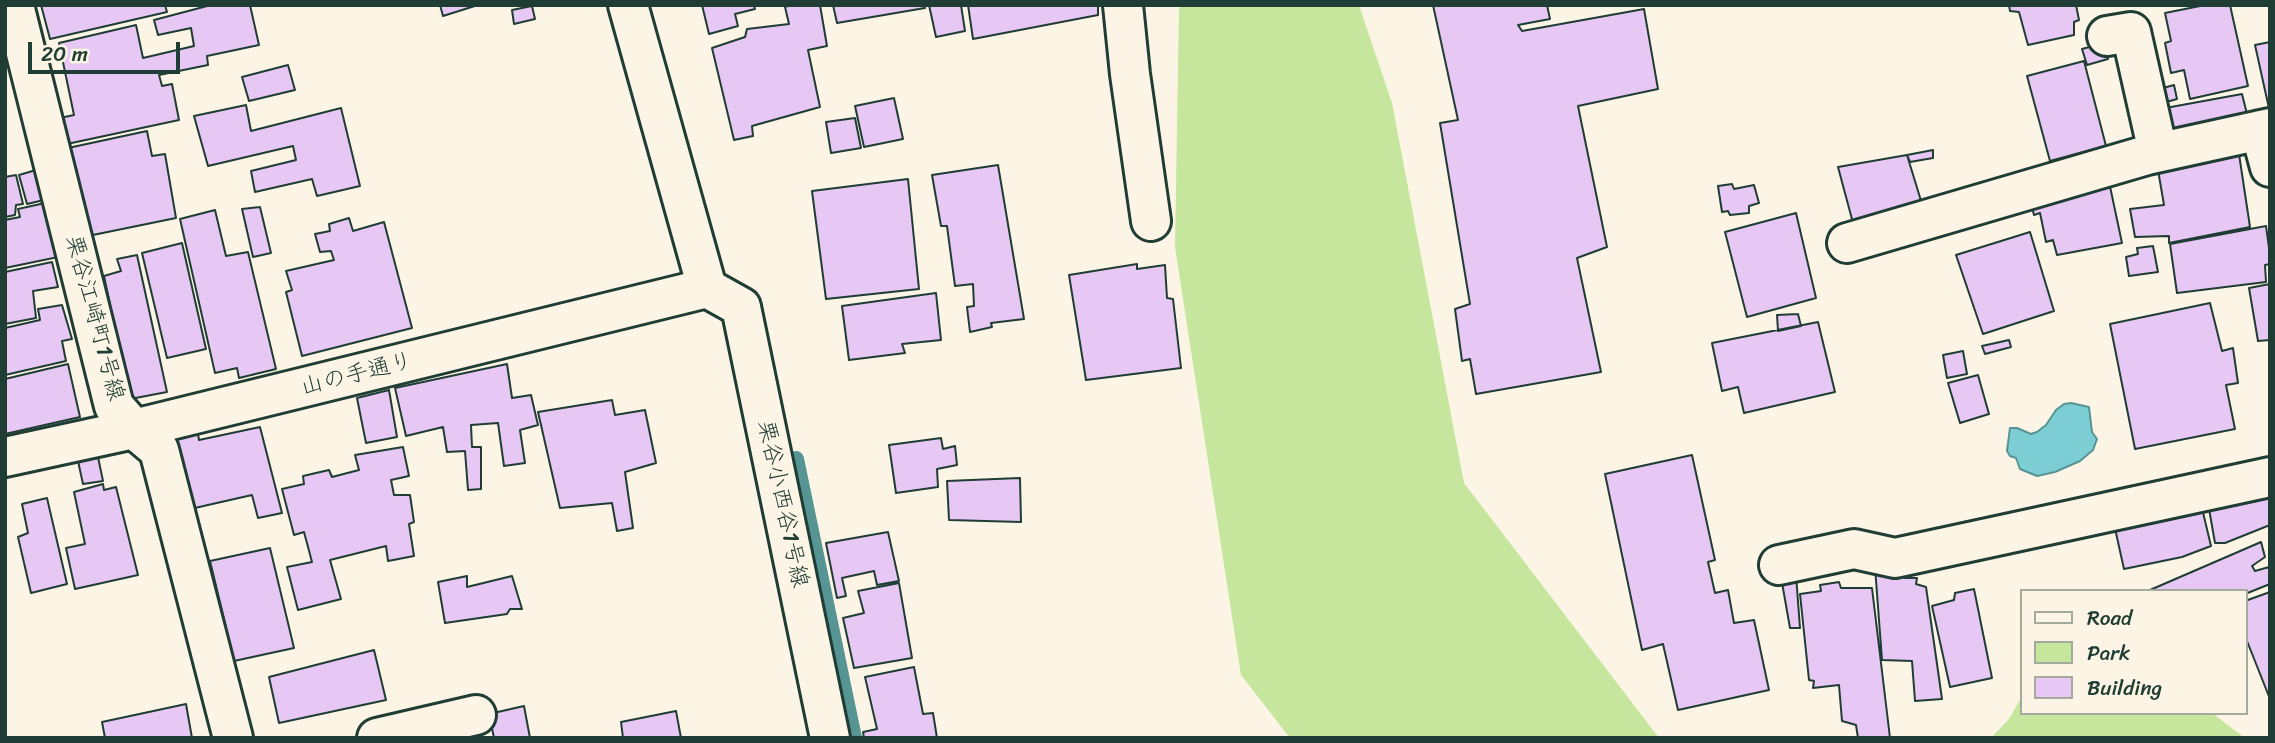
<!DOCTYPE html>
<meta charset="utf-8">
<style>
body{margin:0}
#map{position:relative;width:2275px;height:743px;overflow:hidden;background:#fcf5e5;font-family:Sriracha,sans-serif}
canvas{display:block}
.frame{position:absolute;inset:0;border:7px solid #1f3d34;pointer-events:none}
.legend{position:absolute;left:2020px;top:589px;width:228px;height:126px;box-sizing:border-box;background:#fcf5e5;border:2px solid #a4ab9e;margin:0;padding:9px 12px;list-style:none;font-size:21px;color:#1f3d34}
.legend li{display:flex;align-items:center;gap:14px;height:35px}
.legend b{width:35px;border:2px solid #a4ab9e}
.scale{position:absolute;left:28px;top:42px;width:152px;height:32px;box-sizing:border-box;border:4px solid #1f3d34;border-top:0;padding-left:9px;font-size:21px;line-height:24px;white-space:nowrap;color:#1f3d34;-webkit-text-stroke:5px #fcf5e5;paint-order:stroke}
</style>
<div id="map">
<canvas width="2275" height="743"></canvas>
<div class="frame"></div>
<ul class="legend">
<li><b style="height:9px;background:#fcf5e5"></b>Road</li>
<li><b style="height:19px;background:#c6e59d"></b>Park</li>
<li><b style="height:19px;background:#e7c7f3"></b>Building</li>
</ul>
<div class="scale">20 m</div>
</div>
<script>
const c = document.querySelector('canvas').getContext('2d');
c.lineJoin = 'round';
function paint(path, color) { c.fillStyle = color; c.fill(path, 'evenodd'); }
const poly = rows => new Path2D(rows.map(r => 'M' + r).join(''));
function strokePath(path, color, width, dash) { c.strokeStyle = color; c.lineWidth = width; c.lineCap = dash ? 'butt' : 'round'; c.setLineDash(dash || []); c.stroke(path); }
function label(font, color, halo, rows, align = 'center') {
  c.font = font + ' Sriracha,"Klee One",sans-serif'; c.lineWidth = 5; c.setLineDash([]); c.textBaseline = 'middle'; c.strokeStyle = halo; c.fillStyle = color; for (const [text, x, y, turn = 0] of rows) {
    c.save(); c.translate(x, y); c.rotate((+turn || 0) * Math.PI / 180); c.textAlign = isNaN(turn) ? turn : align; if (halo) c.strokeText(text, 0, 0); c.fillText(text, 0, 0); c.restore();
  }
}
const green = poly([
 [1179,5,1359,5,1392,103,1464,483,1659,738,1290,738,1241,675,1175,247],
 [2021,698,2021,713,2212,713,2245,738,1991,738,2009,719]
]);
const water = poly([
 [2071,403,2089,407,2092,432,2097,439,2093,450,2080,461,2055,472,2037,476,2020,469,2016,458,2010,456,2007,451,2010,428,2017,428,2031,434,2037,432,2046,425,2056,410,2064,404,2071,403]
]);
const stream = poly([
 [796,459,854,738]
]);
const building = poly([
 [41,5,165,5,167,12,50,39,41,5],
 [211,5,250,5,259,45,207,56,208,65,159,75,162,86,172,84,179,120,67,144,60,118,74,115,59,43,136,25,143,58,194,46,191,28,158,35,154,20,211,5],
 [440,5,478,5,443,16,440,5],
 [702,5,754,5,755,9,735,14,738,26,709,34,702,5],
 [791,5,820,5,827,46,808,50,820,107,752,126,753,136,734,140,712,48,745,37,747,29,789,24,785,7,791,5],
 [833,5,924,5,925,8,837,23,833,5],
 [929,5,961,5,965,31,936,37,929,5],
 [968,5,1098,5,1098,15,973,39,968,5],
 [1433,5,1547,5,1550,19,1518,25,1522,31,1644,9,1658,89,1578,106,1607,247,1577,258,1601,372,1476,394,1470,359,1462,361,1455,309,1470,304,1440,123,1458,120,1433,5],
 [2009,5,2076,5,2079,20,2074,22,2074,35,2028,45,2019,12,2010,11,2009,5],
 [2205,5,2230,5,2248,86,2190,99,2184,70,2171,73,2165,43,2171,41,2165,13,2205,5],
 [532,6,535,19,514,24,512,10,532,6],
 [2270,42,2270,113,2255,45,2270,42],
 [2104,43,2108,59,2087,65,2082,49,2104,43],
 [2084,61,2106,146,2050,161,2027,76,2084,61],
 [288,65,295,90,249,101,242,77,288,65],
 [2174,85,2177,99,2159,104,2156,90,2174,85],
 [2242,94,2249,122,2165,136,2160,109,2242,94],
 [894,98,903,139,864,147,855,106,894,98],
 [246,105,251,131,341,108,360,186,317,196,312,179,255,192,251,171,296,160,293,146,208,166,194,116,246,105],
 [855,118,861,148,831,153,826,122,855,118],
 [147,131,152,156,165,154,176,218,88,236,68,148,147,131],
 [1933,150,1933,158,1910,162,1907,155,1933,150],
 [2239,154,2250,227,2169,243,2169,236,2135,237,2130,209,2164,205,2157,164,2239,154],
 [1907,155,1922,204,1853,223,1838,167,1907,155],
 [998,165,1024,319,991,323,992,327,970,332,967,307,974,306,973,284,955,286,947,226,941,226,932,175,998,165],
 [36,170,44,200,27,204,19,175,36,170],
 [16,175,23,204,16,205,15,215,5,217,5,177,16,175],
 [2108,177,2122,243,2057,255,2053,240,2046,242,2040,213,2034,215,2030,201,2108,177],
 [908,179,919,289,826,299,812,191,908,179],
 [1732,184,1734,189,1754,185,1759,203,1749,206,1749,213,1730,215,1728,211,1722,212,1718,186,1732,184],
 [45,203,63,256,5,268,5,220,20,217,18,209,45,203],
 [260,207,271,253,253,257,242,209,260,207],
 [215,210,226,256,248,252,276,369,239,378,237,368,215,373,180,219,215,210],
 [1796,213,1816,298,1747,317,1725,232,1796,213],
 [349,218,353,231,384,222,412,328,302,356,286,292,292,290,286,271,334,260,331,251,320,252,315,234,330,231,329,224,349,218],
 [2266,226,2270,255,2270,264,2265,265,2266,282,2177,293,2170,244,2266,226],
 [2030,232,2054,311,1983,334,1956,255,2030,232],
 [182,243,206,349,167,358,142,253,182,243],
 [2153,246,2158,272,2129,276,2126,257,2138,254,2137,248,2153,246],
 [137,255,167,392,125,400,106,326,114,324,104,276,121,271,117,259,137,255],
 [52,262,58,287,33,291,36,318,5,324,5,272,52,262],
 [1137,264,1137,269,1165,265,1167,298,1173,299,1181,368,1086,380,1069,275,1137,264],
 [2270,284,2270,340,2258,341,2249,288,2270,284],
 [936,293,941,340,902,344,905,353,849,360,842,306,936,293],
 [2210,303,2222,351,2233,348,2238,383,2226,385,2235,429,2135,449,2110,324,2210,303],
 [62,305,72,339,62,341,66,361,5,375,5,328,40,320,38,309,62,305],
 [1798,314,1801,326,1778,331,1777,315,1798,314],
 [1818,322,1835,392,1744,413,1738,387,1722,391,1712,343,1818,322],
 [2009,340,2011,347,1985,354,1982,346,2009,340],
 [1963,351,1967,374,1947,378,1943,355,1963,351],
 [68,364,80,417,5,434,5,379,68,364],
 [507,364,512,398,531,395,538,425,520,430,525,463,504,466,498,423,471,425,472,447,481,447,481,489,468,490,465,451,447,452,443,427,406,436,395,388,507,364],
 [1978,375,1989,414,1960,423,1948,383,1978,375],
 [389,390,397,437,366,443,357,398,389,390],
 [612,400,615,415,645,410,656,463,625,472,633,528,617,531,612,503,560,508,538,412,612,400],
 [260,427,282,513,258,518,252,495,186,510,169,442,198,434,199,440,260,427],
 [941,438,943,449,955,446,957,465,937,469,938,487,896,493,889,445,941,438],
 [403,447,409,476,391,480,394,495,410,495,414,522,409,524,414,556,388,561,386,546,330,560,341,599,298,610,287,567,312,562,304,532,294,535,282,489,304,484,303,476,329,470,332,477,359,470,355,455,403,447],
 [1692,455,1715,560,1708,562,1715,593,1728,590,1734,623,1754,620,1769,690,1678,710,1663,644,1642,650,1605,474,1692,455],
 [98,457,103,481,83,484,78,461,98,457],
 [1020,478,1021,522,949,520,947,481,1020,478],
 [103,484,104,490,116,487,138,575,75,589,66,548,85,544,74,492,103,484],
 [2270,489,2270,525,2225,543,2215,543,2208,503,2270,489],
 [47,498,67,584,31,593,18,537,28,533,22,504,47,498],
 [2201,504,2211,546,2182,557,2124,569,2114,524,2201,504],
 [888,532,899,581,877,585,874,571,842,578,846,596,837,598,826,543,888,532],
 [2261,542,2265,557,2252,566,2255,571,2269,567,2270,584,2245,594,2245,591,2150,590,2261,542],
 [270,548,294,648,234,661,210,561,270,548],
 [1875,567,1902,567,1905,578,1917,578,1916,584,1926,587,1942,699,1915,701,1912,661,1882,660,1875,567],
 [1796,575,1800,628,1790,628,1781,577,1796,575],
 [467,576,467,587,512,576,522,609,510,609,507,614,445,623,438,582,467,576],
 [1839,582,1841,588,1872,588,1890,738,1858,738,1856,725,1842,721,1839,685,1813,688,1814,681,1809,680,1800,594,1821,591,1820,585,1839,582],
 [899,583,912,658,854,668,843,618,864,613,858,591,899,583],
 [1974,589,1992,678,1950,687,1932,606,1954,600,1955,593,1974,589],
 [2270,592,2270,699,2245,636,2245,601,2270,592],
 [374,650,386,700,279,723,269,677,374,650],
 [914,667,923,714,933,713,937,738,864,738,863,732,877,729,865,677,914,667],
 [186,704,192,738,105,738,102,722,186,704],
 [524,706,530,738,494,738,489,714,524,706],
 [676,711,681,738,623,738,621,722,676,711]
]);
const minor = poly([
 [14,5,114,406,134,429,159,450,233,738],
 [628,5,707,288],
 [1123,5,1130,74,1151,221],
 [2107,36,2131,32,2158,152],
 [2260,130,2270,167],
 [1847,243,2147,155,2270,128],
 [707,288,741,307,830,738],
 [5,457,134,429,707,288],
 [1779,565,1854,549,1895,558,2270,477],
 [377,738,476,715]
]);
const streetNames = [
 ["栗谷江崎町1号線",94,318,75],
 ["山の手通り",357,375,-14],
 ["栗谷小西谷1号線",782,504,78]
];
paint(green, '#c6e59d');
paint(water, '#7cced4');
strokePath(water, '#579494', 2);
strokePath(stream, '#579494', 16);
paint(building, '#e7c7f3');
strokePath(building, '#1f3d34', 2);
strokePath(minor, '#1f3d34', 44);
strokePath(minor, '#fcf5e5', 38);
label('23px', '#1f3d34', '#fcf5e5', streetNames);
</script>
